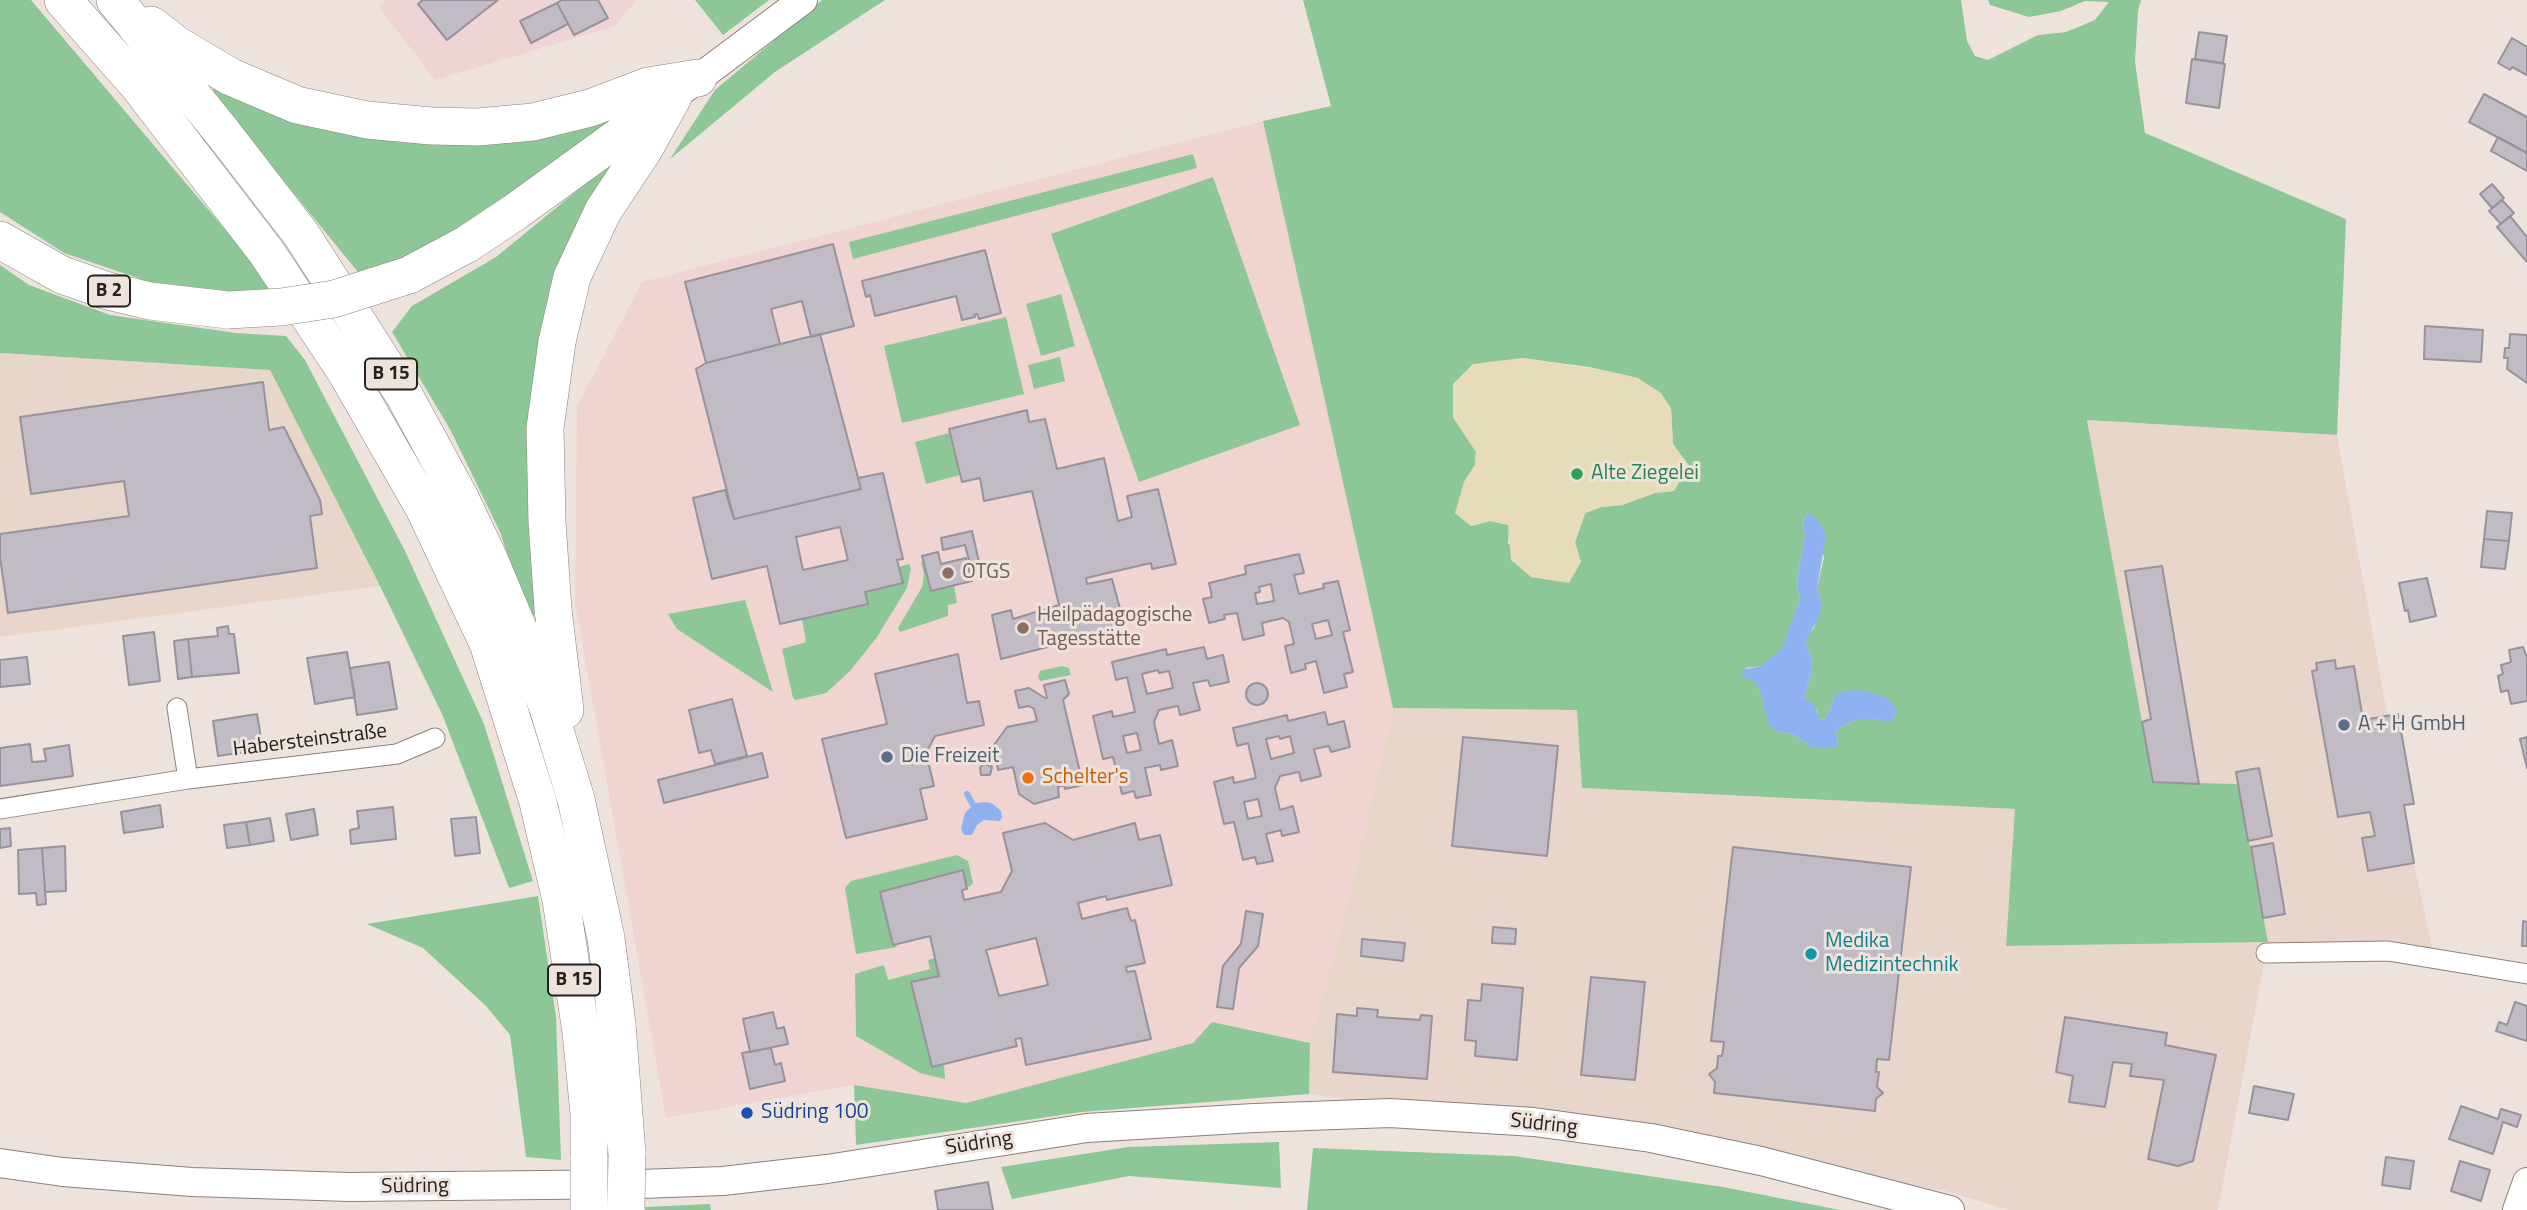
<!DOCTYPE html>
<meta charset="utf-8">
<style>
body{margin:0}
canvas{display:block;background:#eee3dc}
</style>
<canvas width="2527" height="1210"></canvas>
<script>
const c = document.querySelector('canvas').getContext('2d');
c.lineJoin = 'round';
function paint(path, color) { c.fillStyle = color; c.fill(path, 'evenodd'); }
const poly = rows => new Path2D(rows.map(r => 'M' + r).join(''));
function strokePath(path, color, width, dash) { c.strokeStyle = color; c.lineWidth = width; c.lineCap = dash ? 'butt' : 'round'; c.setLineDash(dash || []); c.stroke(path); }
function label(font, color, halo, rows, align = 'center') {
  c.font = font + ' "Titillium Web",sans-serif'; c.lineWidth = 6; c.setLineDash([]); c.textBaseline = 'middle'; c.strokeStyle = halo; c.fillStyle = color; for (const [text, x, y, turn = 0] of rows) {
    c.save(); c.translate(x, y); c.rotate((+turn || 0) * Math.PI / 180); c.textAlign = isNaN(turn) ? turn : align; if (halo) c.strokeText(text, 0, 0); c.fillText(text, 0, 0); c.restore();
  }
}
const built = poly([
 [0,353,270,370,380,586,0,637],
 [2087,420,2337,435,2414,863,2432,947,2308,947,2268,942,2218,1210,2009,1210,1942,1190,1309,1094,1310,1042,1342,927,1393,708,1578,710,1582,788,2016,809,2006,946,2268,942,2238,785,2153,782]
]);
const industrial = poly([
 [386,0,636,0,616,26,435,80,378,6]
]);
const education = poly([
 [1263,121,1393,708,1342,927,1310,1043,1212,1022,1194,1043,966,1103,854,1085,666,1118,575,602,577,407,642,282]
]);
const green = poly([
 [0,0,31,0,277,291,176,291,64,253,0,212],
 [695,0,769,0,723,35],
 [822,0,885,0,775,72,670,159,715,90],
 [1303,0,1961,0,1967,41,1975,56,1988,60,2038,35,2066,32,2095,20,2109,2,2085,1,2061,11,2029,17,1990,5,1988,0,2141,0,2138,11,2135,62,2145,133,2346,219,2337,435,2087,420,2153,782,2238,784,2268,942,2006,946,2015,809,1582,788,1577,710,1393,708,1263,121,1331,106],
 [1522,358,1589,367,1637,378,1671,409,1673,444,1689,466,1673,491,1655,493,1622,505,1601,507,1585,513,1575,543,1581,562,1508,544,1509,525,1490,521,1471,526,1464,482,1475,465,1476,452,1453,417],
 [1808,513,1824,557,1817,589,1822,604,1814,628,1809,633,1805,642,1811,657,1812,670,1804,698,1817,710,1819,720,1826,718,1834,697,1897,710,1892,721,1876,719,1858,719,1840,727,1836,732,1838,747,1811,747,1795,735,1778,732,1770,726,1759,688,1746,668,1761,666,1781,651,1800,598,1797,588,1798,572,1805,535,1803,522],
 [226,82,284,112,611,117,616,124,426,251,358,272,210,91],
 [1193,154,1197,168,853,259,849,242],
 [617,158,570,262,544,612,528,617,500,532,451,431,392,332,412,306,496,257],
 [1213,177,1300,425,1139,482,1051,234],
 [0,265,29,285,110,315,236,333,286,336,305,360,405,551,484,724,533,881,509,888,442,714,380,586,270,370,0,353],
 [1061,294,1075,346,1041,356,1026,304],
 [1006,317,1024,394,902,423,884,346],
 [1060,357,1065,381,1034,389,1028,365],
 [949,433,960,475,926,484,915,442],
 [923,561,931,591,954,586,957,603,948,605,948,616,900,632,898,628,922,587,924,574,921,562],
 [909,564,911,568,907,588,877,637,850,671,826,693,796,700,793,698,782,649,806,642,802,619,867,604,865,592,903,583,899,567],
 [745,600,773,692,677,629,668,614],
 [1062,666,1069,668,1071,675,1040,681,1038,677,1040,671],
 [957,855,968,861,973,883,971,886,967,887,963,871,881,892,893,944,896,944,897,947,856,954,845,888,851,881],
 [538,896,556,1017,561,1160,526,1157,510,1035,486,1006,423,948,367,924],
 [935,958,939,976,911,983,932,1067,944,1065,945,1079,920,1073,856,1036,855,974,884,965,888,980,930,969,928,960],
 [1212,1022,1310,1043,1309,1094,1082,1112,856,1145,854,1085,966,1103,1193,1043],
 [1279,1142,1281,1188,1129,1176,1012,1199,1001,1167,1128,1147],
 [1313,1148,1514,1156,1723,1187,1840,1210,1307,1210],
 [710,1204,711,1210,645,1210,645,1207]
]);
const sand = poly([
 [1522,358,1608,371,1638,378,1661,393,1671,408,1673,444,1689,466,1674,491,1655,493,1622,505,1601,507,1585,513,1575,542,1581,562,1569,583,1531,577,1511,560,1508,525,1490,521,1471,526,1455,513,1464,482,1475,465,1476,452,1453,417,1453,384,1473,364]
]);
const water = poly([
 [1808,513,1819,521,1826,535,1817,589,1822,604,1819,617,1805,642,1811,657,1812,670,1804,698,1814,704,1820,720,1826,718,1834,697,1844,691,1858,690,1880,695,1892,702,1897,710,1892,722,1876,719,1858,719,1840,727,1836,732,1838,747,1811,747,1795,735,1778,732,1769,726,1759,688,1754,681,1744,678,1741,670,1761,666,1781,650,1800,598,1797,588,1798,572,1805,535,1803,522],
 [987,802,993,804,1001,811,1002,817,1000,821,984,820,977,825,972,835,964,835,961,829,965,813,975,803]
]);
const stream = poly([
 [967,794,973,805]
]);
const building = poly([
 [423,0,498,0,447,40,418,4,423,0],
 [562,0,598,0,608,18,574,35,557,3,562,0],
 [557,3,568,24,531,43,520,21,557,3],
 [2199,32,2227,36,2223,63,2195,59,2199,32],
 [2512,38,2527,47,2527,75,2512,67,2510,70,2498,63,2512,38],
 [2192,59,2225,64,2219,108,2186,103,2192,59],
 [2484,94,2527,117,2527,153,2469,122,2484,94],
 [2498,137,2527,153,2527,171,2491,151,2498,137],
 [2492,184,2504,198,2492,208,2480,194,2492,184],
 [2502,200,2514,213,2501,224,2489,211,2502,200],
 [2510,216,2527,237,2527,262,2497,227,2510,216],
 [833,244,854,326,811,337,802,301,771,309,780,344,706,363,685,282,833,244],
 [985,250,1001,313,979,319,977,314,974,315,975,317,962,320,956,296,875,316,870,295,866,297,862,281,985,250],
 [2425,326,2483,330,2481,362,2424,359,2425,326],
 [820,334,861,489,734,519,696,369,706,363,820,334],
 [2510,334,2527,335,2527,383,2507,369,2508,358,2504,358,2505,348,2509,348,2510,334],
 [263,382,269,430,284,427,320,500,322,514,310,516,317,568,8,613,0,557,0,534,129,516,124,481,31,494,20,417,263,382],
 [1027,410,1029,422,1045,419,1057,469,1104,458,1118,521,1132,517,1127,496,1158,489,1176,564,1152,569,1151,563,1086,578,1087,584,1112,579,1125,627,1001,659,992,615,1011,610,1013,619,1059,605,1032,491,984,501,980,478,962,482,949,429,1027,410],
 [883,473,903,559,897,560,903,583,865,592,868,604,780,624,767,566,712,579,693,498,725,490,734,519,861,489,858,478,883,473],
 [840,527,848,560,803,570,796,537,840,527],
 [2487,511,2512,513,2509,541,2484,539,2487,511],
 [972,531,979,562,970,564,965,545,943,550,941,538,972,531],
 [2484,539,2509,541,2505,569,2481,567,2484,539],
 [938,552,941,564,966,558,972,581,931,591,922,556,938,552],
 [1299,554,1304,573,1294,575,1299,594,1324,588,1323,584,1338,581,1350,630,1343,632,1353,672,1344,674,1347,687,1324,693,1316,661,1305,664,1306,669,1291,673,1285,646,1294,644,1289,622,1283,618,1262,623,1264,635,1243,640,1237,613,1224,615,1225,619,1209,623,1203,599,1212,597,1209,583,1246,574,1245,566,1299,554],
 [1271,584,1274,601,1257,604,1255,593,1260,592,1259,587,1271,584],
 [1328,620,1332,635,1316,639,1312,624,1328,620],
 [2162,566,2199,784,2153,782,2142,722,2151,719,2125,571,2162,566],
 [2427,578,2436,616,2410,622,2408,610,2405,611,2399,583,2427,578],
 [228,626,229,634,234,634,239,673,192,677,188,639,218,636,217,628,228,626],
 [154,632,160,681,129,685,123,636,154,632],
 [188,639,192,677,178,679,174,641,188,639],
 [1204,647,1207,659,1223,655,1229,682,1210,686,1208,680,1193,683,1200,710,1180,715,1178,706,1159,710,1154,722,1159,744,1172,740,1178,766,1161,770,1160,765,1145,768,1151,795,1136,798,1134,791,1122,794,1113,757,1103,759,1093,716,1112,711,1113,717,1135,712,1127,677,1116,680,1112,662,1166,649,1167,655,1204,647],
 [1158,670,1159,673,1169,671,1173,688,1147,694,1142,674,1158,670],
 [1137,733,1141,750,1127,753,1123,736,1137,733],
 [2523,647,2527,658,2527,701,2511,704,2508,690,2501,692,2498,676,2503,674,2501,665,2511,662,2509,650,2523,647],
 [347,652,355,697,315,704,307,658,347,652],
 [958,654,967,703,979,701,984,725,935,736,926,753,934,786,920,789,927,819,846,838,822,739,887,724,875,674,958,654],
 [27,657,30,684,0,687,0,660,27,657],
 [2335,660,2336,669,2354,666,2363,720,2398,714,2414,804,2404,805,2414,863,2368,871,2362,838,2375,836,2370,812,2338,817,2312,671,2317,670,2316,663,2335,660],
 [389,662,397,709,357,715,350,668,389,662],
 [1065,680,1069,694,1063,700,1083,785,1065,789,1064,785,1058,787,1059,797,1034,804,1019,794,1013,767,998,770,994,745,1007,727,1037,721,1034,709,1029,706,1019,708,1015,691,1029,688,1045,698,1047,698,1044,685,1065,680],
 '1246 694a11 11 0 1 1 22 0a11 11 0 1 1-22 0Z',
 [732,699,747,756,715,764,711,750,699,753,689,710,732,699],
 [1325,712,1328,725,1344,721,1350,747,1331,752,1329,746,1314,749,1321,776,1301,781,1299,772,1280,776,1275,788,1280,810,1293,806,1299,832,1282,836,1281,830,1266,834,1273,861,1257,864,1255,857,1243,860,1234,822,1224,824,1214,782,1233,777,1234,783,1256,778,1248,743,1237,746,1233,728,1287,715,1288,721,1325,712],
 [1279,736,1280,739,1290,736,1294,753,1271,759,1266,739,1279,736],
 [1258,799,1262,816,1248,819,1244,802,1258,799],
 [257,714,262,744,244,746,245,752,218,756,213,721,257,714],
 [1463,737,1558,746,1547,856,1452,846,1463,737],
 [2527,737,2527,768,2520,739,2527,737],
 [30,744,32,762,46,761,44,749,69,745,73,776,0,786,0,748,30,744],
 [762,753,768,777,664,803,658,780,762,753],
 [984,763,992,767,990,775,981,775,980,768,984,763],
 [2259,768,2272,836,2248,841,2236,772,2259,768],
 [160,805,163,827,124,833,121,812,160,805],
 [393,807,396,839,351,844,350,830,359,828,357,811,393,807],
 [314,809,318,835,291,840,286,814,314,809],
 [476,817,480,853,455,856,451,819,476,817],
 [270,818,274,841,250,845,246,822,270,818],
 [246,822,250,845,227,848,224,825,246,822],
 [1045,823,1073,840,1135,823,1139,840,1160,835,1172,885,1107,900,1106,896,1078,903,1082,919,1127,908,1131,921,1135,920,1145,963,1126,967,1127,972,1135,971,1151,1039,1026,1065,1021,1038,1015,1039,1017,1046,932,1067,911,982,939,976,930,936,893,945,880,892,963,870,967,889,962,890,964,900,1001,892,1012,871,1003,833,1045,823],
 [1036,938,1048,985,999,996,986,950,1036,938],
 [10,828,11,846,0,848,0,829,10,828],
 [2273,843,2285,914,2263,918,2251,847,2273,843],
 [65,846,66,891,45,892,42,848,65,846],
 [1733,847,1911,867,1889,1060,1877,1059,1876,1072,1879,1072,1877,1087,1883,1093,1876,1099,1875,1111,1714,1093,1715,1082,1709,1074,1717,1068,1718,1056,1722,1056,1724,1042,1711,1041,1733,847],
 [42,848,46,904,37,905,36,893,19,894,18,850,42,848],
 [1246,911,1263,914,1258,946,1239,968,1233,1009,1217,1007,1223,966,1241,944,1246,911],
 [2523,921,2527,922,2527,946,2522,946,2523,921],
 [1493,927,1516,929,1515,944,1492,943,1493,927],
 [1362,939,1405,943,1403,961,1361,956,1362,939],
 [1591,977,1645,982,1635,1080,1581,1075,1591,977],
 [1482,984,1523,988,1517,1060,1475,1056,1476,1041,1465,1040,1468,1000,1481,1001,1482,984],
 [2515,1002,2527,1006,2527,1041,2496,1031,2499,1022,2507,1025,2515,1002],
 [1357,1008,1378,1010,1377,1017,1420,1020,1421,1015,1432,1016,1427,1079,1333,1072,1337,1014,1357,1016,1357,1008],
 [773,1012,777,1029,784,1027,788,1044,750,1052,743,1019,773,1012],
 [2065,1017,2167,1033,2165,1045,2216,1055,2193,1161,2178,1166,2148,1159,2164,1080,2130,1076,2132,1064,2113,1062,2105,1107,2069,1102,2073,1076,2056,1072,2065,1017],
 [771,1048,775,1065,781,1063,785,1081,750,1089,742,1053,771,1048],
 [2254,1086,2294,1094,2288,1120,2249,1113,2254,1086],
 [2461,1106,2498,1119,2501,1109,2521,1115,2517,1127,2503,1122,2493,1154,2449,1139,2461,1106],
 [2386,1157,2414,1161,2410,1189,2382,1185,2386,1157],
 [2460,1161,2490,1170,2481,1201,2451,1191,2460,1161],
 [988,1182,993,1210,938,1210,935,1191,988,1182]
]);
const street = poly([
 [177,708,188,779],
 [0,809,188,779,397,754,435,738],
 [2266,953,2388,951,2527,974]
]);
const secondary = poly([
 [684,89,803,0],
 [0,1163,63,1172,192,1182,350,1187,640,1184,723,1181,827,1169,1087,1128,1254,1118,1390,1113,1534,1122,1651,1138,1761,1161,1950,1210],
 [2517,1210,2527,1182]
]);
const highway = poly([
 [63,0,138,85,267,253,346,372,424,508,488,643,538,802,561,900,581,1032,589,1114,589,1160],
 [115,0,223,133,301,234,404,395,459,496,489,559,520,633,548,708,576,799,606,938,617,1024,627,1154],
 [151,25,177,45,231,77,297,105,367,120,431,126,478,127,533,122,590,108,648,86,698,78],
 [0,240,62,275,108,291,150,301,228,310],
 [409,275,467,244,515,212,664,104],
 [565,710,553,609,547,522,545,428,557,342,572,277,603,211,644,149,673,97]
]);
const highwayBridge = poly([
 [228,310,281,307,334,299,409,275],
 [626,1209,627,1154],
 [589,1210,589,1160]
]);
const markers = [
 [1577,474,7,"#2e9e5b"],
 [948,573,7,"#8d6e63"],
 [1023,628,7,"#8d6e63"],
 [2344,725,7,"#5c6f8a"],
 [887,757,7,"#5c6f8a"],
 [1028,778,7,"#e8710a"],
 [1811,954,7,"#0f9aa8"],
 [747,1113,7,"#1a4fb4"]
];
const shields = [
 [109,291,42],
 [391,374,52],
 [574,980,52]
];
const shieldNames = [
 ["B 2",109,291],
 ["B 15",391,374],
 ["B 15",574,980]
];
const leisureNames = [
 ["Alte Ziegelei",1591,474]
];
const educationNames = [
 ["OTGS",962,573],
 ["Heilpädagogische",1037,616],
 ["Tagesstätte",1037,640]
];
const serviceNames = [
 ["A + H GmbH",2358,725],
 ["Die Freizeit",901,757]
];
const streetNames = [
 ["Habersteinstraße",310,741,-7],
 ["Südring",1544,1125,6],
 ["Südring",979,1144,-9],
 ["Südring",415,1187,-1]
];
const foodNames = [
 ["Schelter's",1042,778]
];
const cultureNames = [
 ["Medika",1825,942],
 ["Medizintechnik",1825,966]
];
const transitNames = [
 ["Südring 100",761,1113]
];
paint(built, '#e9d6cb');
paint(industrial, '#efd4d6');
paint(education, '#efd4d2');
paint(green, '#8ec797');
paint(sand, '#e6dcb7');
paint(water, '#90b1f1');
strokePath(stream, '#90b1f1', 6);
paint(building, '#c0bbc5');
strokePath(building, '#97929c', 2);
strokePath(street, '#8b817b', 21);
strokePath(secondary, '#8b817b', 30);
strokePath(highway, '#8b817b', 38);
strokePath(street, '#fff', 19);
strokePath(secondary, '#fff', 28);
strokePath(highway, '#fff', 37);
strokePath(highwayBridge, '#8b817b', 38, []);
strokePath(highwayBridge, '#fff', 37);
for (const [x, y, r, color] of markers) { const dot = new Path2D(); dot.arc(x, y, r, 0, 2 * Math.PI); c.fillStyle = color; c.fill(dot); strokePath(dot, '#eee3dc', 2.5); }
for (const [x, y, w] of shields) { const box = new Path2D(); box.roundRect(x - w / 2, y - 15.5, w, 31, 5); c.fillStyle = '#eee3dc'; c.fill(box); strokePath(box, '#25211e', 2); }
label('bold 19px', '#25211e', null, shieldNames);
label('21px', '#27864d', '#eee3dc', leisureNames, 'left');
label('21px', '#785e54', '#eee3dc', educationNames, 'left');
label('21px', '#4e5e75', '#eee3dc', serviceNames, 'left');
label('21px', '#25211e', '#eee3dc', streetNames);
label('21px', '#c56008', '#eee3dc', foodNames, 'left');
label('21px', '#0d838f', '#eee3dc', cultureNames, 'left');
label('21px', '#164399', '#eee3dc', transitNames, 'left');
</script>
